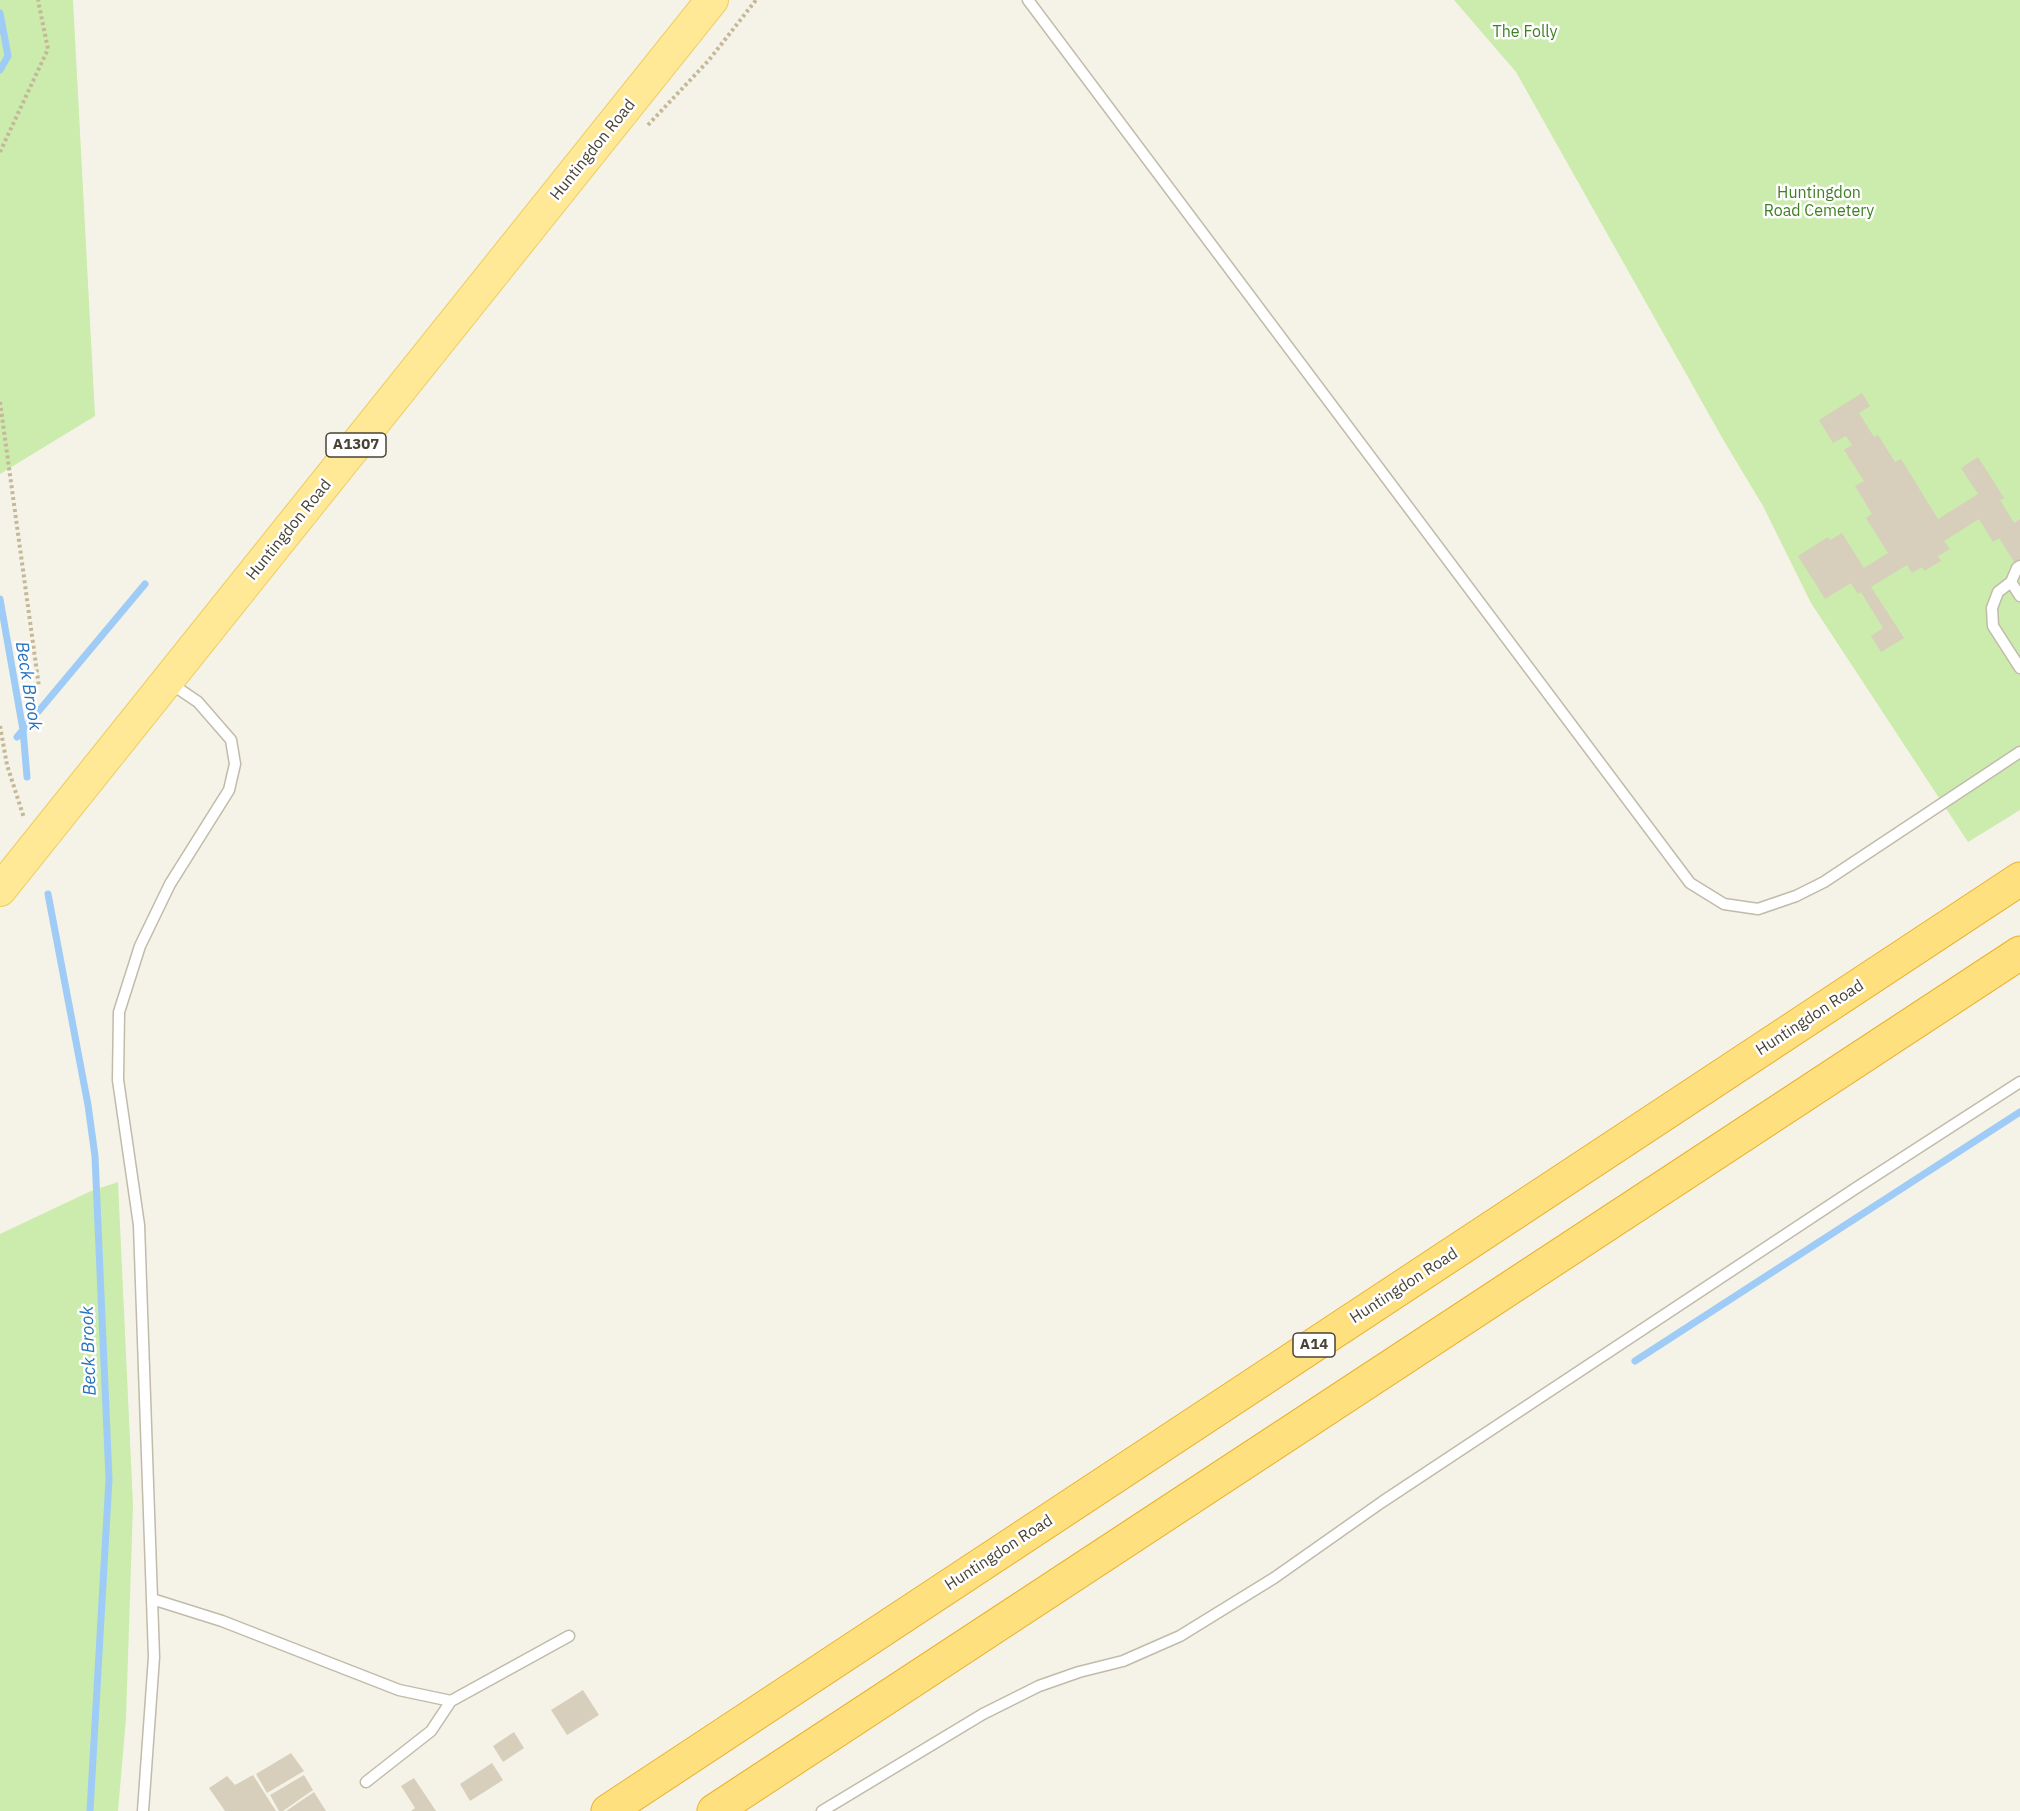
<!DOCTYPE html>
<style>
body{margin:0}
canvas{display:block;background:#f5f2e7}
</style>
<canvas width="2020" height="1811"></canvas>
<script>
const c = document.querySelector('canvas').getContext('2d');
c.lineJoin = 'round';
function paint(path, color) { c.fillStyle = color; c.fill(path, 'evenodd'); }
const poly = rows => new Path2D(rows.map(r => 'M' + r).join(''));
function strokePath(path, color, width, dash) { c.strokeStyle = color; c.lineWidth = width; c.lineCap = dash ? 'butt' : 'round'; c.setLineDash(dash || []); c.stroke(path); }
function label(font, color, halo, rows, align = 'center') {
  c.font = font + ' "IBM Plex Sans",sans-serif'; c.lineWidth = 5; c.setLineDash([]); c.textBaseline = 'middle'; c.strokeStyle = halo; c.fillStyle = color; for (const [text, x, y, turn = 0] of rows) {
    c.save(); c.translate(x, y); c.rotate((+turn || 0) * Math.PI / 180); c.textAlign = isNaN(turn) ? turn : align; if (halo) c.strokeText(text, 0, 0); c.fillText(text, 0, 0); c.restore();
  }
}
const green = poly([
 [0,0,73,0,95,416,0,474],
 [1454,0,2020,0,2020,810,1968,842,1811,603,1763,506,1724,441,1516,72],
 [118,1182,133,1505,126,1718,118,1811,0,1811,0,1234,91,1191]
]);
const stream = poly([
 [0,13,8,56,0,70],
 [0,599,23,730,27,777],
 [17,737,145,584],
 [48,894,88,1105,95,1156,109,1479,90,1811],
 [1635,1361,2020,1112]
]);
const building = poly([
 [1862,393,1870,406,1859,413,1874,437,1878,435,1895,462,1901,459,1938,519,1978,494,1961,468,1978,457,2004,498,2000,500,2014,523,2020,519,2020,562,2016,565,1999,538,1993,542,1979,519,1944,541,1950,549,1938,556,1941,561,1924,571,1922,567,1912,573,1907,565,1871,587,1904,638,1881,652,1871,636,1883,628,1861,592,1858,594,1851,583,1825,599,1798,556,1828,537,1830,540,1842,533,1864,568,1888,553,1866,518,1872,514,1855,486,1864,481,1844,450,1852,445,1846,436,1833,443,1819,420],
 [583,1690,599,1715,567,1735,551,1710],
 [514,1732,524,1748,503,1762,493,1746],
 [291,1753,304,1771,267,1793,256,1774],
 [492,1763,503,1780,470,1801,460,1784],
 [253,1775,276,1811,225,1811,209,1788,227,1776,235,1785],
 [304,1775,313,1790,283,1811,279,1811,270,1795],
 [414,1778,436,1811,411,1811,415,1808,401,1786],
 [314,1792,326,1811,286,1811]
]);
const path = poly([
 [648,125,709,60,756,0],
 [0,152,48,49,38,0],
 [0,402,39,687],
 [0,726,7,765,24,818]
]);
const service = poly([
 [1028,0,1690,883,1724,904,1758,909,1796,896,1824,882,2020,752],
 [2020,566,2017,568,2011,582,1998,592,1992,608,1993,626,2020,668],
 [2011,582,2020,596],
 [152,1599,222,1621,399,1690,451,1701,569,1636],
 [366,1782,431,1731,451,1701],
 [143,1811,154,1657,139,1225,118,1080,119,1012,140,946,170,884,229,790,235,764,231,740,198,702,170,683],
 [822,1811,983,1714,1039,1686,1079,1672,1123,1661,1180,1636,1274,1578,1382,1502,1856,1188,2020,1082]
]);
const primary = poly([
 [0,890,712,0]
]);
const trunk = poly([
 [608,1811,2020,879],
 [714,1811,2020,953]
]);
const shields = [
 [356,445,60],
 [1314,1345,42]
];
const shieldNames = [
 ["A1307",356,445],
 ["A14",1314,1345]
];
const parkNames = [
 ["The Folly",1525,32],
 ["Huntingdon",1819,193],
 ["Road Cemetery",1819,211]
];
const streetNames = [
 ["Huntingdon Road",593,150,-51],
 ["Huntingdon Road",289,530,-51],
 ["Huntingdon Road",1810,1018,-33],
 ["Huntingdon Road",1404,1286,-33],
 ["Huntingdon Road",999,1553,-33]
];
const waterNames = [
 ["Beck Brook",28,686,81],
 ["Beck Brook",89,1351,-92]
];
paint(green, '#cbecad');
strokePath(stream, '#9fccf6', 7);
paint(building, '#d7cfbc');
strokePath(service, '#c1bba9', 13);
strokePath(primary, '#edcd5d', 34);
strokePath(trunk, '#e9b22d', 35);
strokePath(path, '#c4b899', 4, [3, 3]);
strokePath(service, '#fff', 10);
strokePath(primary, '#ffe996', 32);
strokePath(trunk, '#ffe07f', 33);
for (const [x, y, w] of shields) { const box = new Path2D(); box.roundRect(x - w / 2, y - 12, w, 24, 4.5); c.fillStyle = '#fff'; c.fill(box); strokePath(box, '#494335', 1.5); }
label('bold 15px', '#494335', null, shieldNames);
label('16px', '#3f7f24', '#fff', parkNames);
label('16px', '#494335', '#fff', streetNames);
label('italic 18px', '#2672bd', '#fff', waterNames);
</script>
